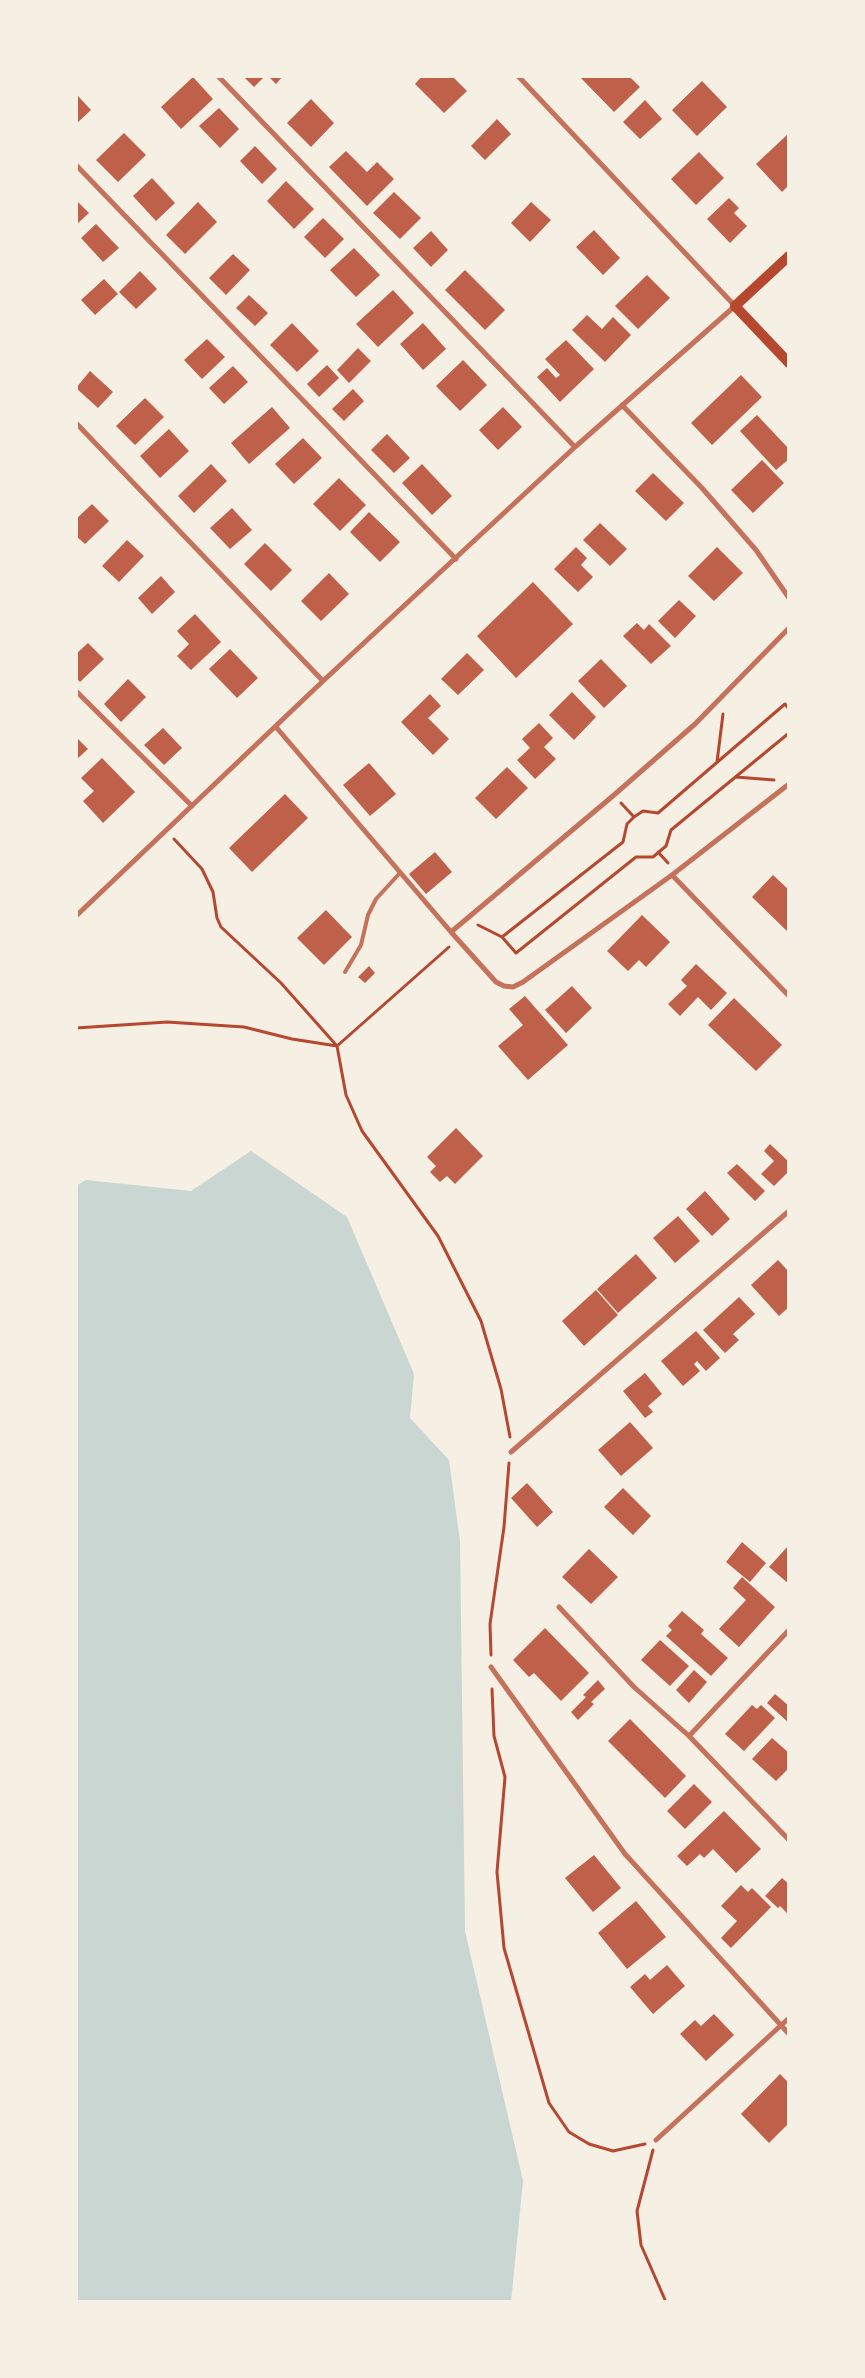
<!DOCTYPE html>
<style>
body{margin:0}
#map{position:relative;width:865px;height:2378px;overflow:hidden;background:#f6efe4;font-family:Raleway,sans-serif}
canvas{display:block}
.frame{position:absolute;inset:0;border:78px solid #f6efe4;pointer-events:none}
</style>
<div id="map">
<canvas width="865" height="2378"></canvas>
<div class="frame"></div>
</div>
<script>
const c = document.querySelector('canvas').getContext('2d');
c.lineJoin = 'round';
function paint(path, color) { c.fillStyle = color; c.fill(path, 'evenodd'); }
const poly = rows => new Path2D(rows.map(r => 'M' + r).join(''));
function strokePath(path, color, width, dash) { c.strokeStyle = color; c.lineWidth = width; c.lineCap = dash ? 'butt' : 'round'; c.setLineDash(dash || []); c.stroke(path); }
const water = poly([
 [251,1151,347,1217,414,1374,410,1418,449,1460,460,1541,465,1931,523,2181,511,2302,76,2302,76,1186,86,1180,191,1191]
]);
const building = poly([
 [243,76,265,76,254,87],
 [268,76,283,76,276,84],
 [422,76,452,76,467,91,444,113,415,84],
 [579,76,629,76,640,87,614,112],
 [193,77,213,99,181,129,161,107],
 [702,81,727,107,697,136,672,110],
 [78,96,91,110,76,124,76,98],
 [311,99,334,123,311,147,287,123],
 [645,100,662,119,640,139,623,122],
 [219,108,239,129,220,148,199,126],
 [497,119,511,134,485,160,471,146],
 [124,133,146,155,118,182,96,160],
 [788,134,789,185,782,192,756,164],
 [255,146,277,169,262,184,240,161],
 [346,151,367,172,377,162,394,179,367,206,329,167],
 [699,152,724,178,696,205,671,179],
 [152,178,175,203,156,221,133,196],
 [286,181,314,209,294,229,267,201],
 [394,192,421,218,400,239,373,213],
 [729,198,739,208,734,213,747,226,730,243,707,219],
 [76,200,89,213,76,225],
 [198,202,217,222,185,254,166,235],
 [531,202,551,220,530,242,511,223],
 [323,218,344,239,325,258,304,237],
 [96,224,119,248,103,262,81,238],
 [594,230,620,258,603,275,576,247],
 [431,231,448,250,431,267,413,248],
 [354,248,380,275,356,297,330,270],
 [233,254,250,270,226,295,209,278],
 [465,270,505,310,485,330,445,290],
 [140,271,157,289,136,309,119,292],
 [647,275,670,298,638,329,615,306],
 [104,279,118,294,95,315,81,300],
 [393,290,414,313,378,347,356,324],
 [249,295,268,313,255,326,236,308],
 [587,315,602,329,613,317,631,335,605,362,572,330],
 [292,323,319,351,297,372,270,345],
 [423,323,446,349,423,370,400,344],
 [207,339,225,357,202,379,184,360],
 [566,340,594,369,560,402,537,377,547,368,556,378,560,375,545,359],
 [358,348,371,361,349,383,337,370],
 [463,360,487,385,460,411,436,386],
 [327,365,339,378,319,397,307,384],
 [233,366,248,382,224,404,209,388],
 [90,371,113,392,98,408,76,388],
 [741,375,762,397,712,445,691,423],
 [353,389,364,401,344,421,332,409],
 [145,398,164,417,135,445,116,426],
 [272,407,290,428,249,464,231,443],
 [503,407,522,427,498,450,479,430],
 [757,415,789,449,789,459,776,470,740,431],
 [169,429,189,451,160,478,140,456],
 [387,434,410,458,394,473,371,450],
 [303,438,322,458,294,484,275,464],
 [762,460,784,483,753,513,731,490],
 [211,464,227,481,194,513,178,496],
 [422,464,452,496,432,515,402,483],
 [653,473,684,503,666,521,635,491],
 [339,478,366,505,340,531,313,504],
 [92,504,109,521,85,544,76,536,76,519],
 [232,508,252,530,230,549,210,528],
 [369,512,400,542,380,562,350,532],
 [600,523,627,549,610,566,583,540],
 [127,540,144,556,119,582,102,566],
 [265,543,292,570,271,591,244,564],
 [576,547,587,558,581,565,593,577,578,592,554,569],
 [717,547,743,573,714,601,688,576],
 [329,573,349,594,321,621,301,601],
 [161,576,175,592,152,614,138,598],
 [533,582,573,624,516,678,477,636],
 [679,600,696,616,675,638,658,621],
 [195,614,221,642,191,670,177,656,189,644,177,631],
 [637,623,644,630,649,624,671,646,651,664,623,636],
 [88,643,104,659,80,682,76,678,76,654],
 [230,649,258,678,237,698,209,669],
 [467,653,484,670,458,695,441,679],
 [601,659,627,686,604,708,578,681],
 [128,679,146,697,121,722,104,704],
 [572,692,596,717,574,740,549,715],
 [430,694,441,706,428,718,449,739,433,755,401,722],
 [539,723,553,738,544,747,556,759,535,779,517,760,530,748,522,739],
 [163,728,182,748,164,765,144,745],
 [76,737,88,749,76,760],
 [102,758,135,792,103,823,83,801,94,791,81,778],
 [369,763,396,794,370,816,343,785],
 [507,767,528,788,496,819,475,798],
 [285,794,308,818,252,872,229,848],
 [435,852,452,872,426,894,409,874],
 [773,875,789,890,789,933,752,897],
 [326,910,352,937,324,965,297,938],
 [642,915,670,942,646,967,639,960,628,971,607,951],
 [696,964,727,993,711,1010,698,997,680,1016,668,1004,687,986,681,980],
 [369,966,375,973,365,983,358,977],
 [572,986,592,1008,566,1033,545,1010],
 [525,996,568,1045,528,1080,498,1046,523,1025,509,1009],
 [734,998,782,1045,756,1071,708,1025],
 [456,1128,483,1156,455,1184,447,1176,440,1182,430,1172,436,1166,427,1157],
 [770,1144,789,1162,789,1171,774,1186,761,1174,774,1161,764,1151],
 [737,1164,765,1191,755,1201,727,1173],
 [705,1191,730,1219,712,1236,686,1209],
 [678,1216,700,1241,675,1263,653,1238],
 [636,1254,657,1278,618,1313,597,1289],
 [778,1260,789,1272,789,1307,779,1316,751,1285],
 [596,1290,618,1315,584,1346,562,1321],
 [739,1297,755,1314,733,1334,739,1340,725,1353,703,1330],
 [696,1331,720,1358,706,1371,697,1361,694,1364,700,1371,683,1386,661,1361],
 [645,1373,662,1394,648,1406,653,1412,645,1418,623,1391],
 [630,1422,653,1448,621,1476,598,1450],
 [527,1483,553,1512,537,1527,511,1498],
 [623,1488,651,1516,633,1535,604,1507],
 [742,1542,766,1563,750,1582,726,1562],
 [789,1545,789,1584,769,1567],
 [589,1549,618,1577,591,1604,562,1577],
 [742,1577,775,1607,739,1647,719,1629,746,1600,733,1588],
 [682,1611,704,1630,701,1634,728,1658,711,1676,666,1636,672,1630,668,1626],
 [545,1628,589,1673,561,1701,534,1673,529,1677,513,1660],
 [660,1640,689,1666,670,1686,641,1660],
 [694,1670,707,1682,689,1703,676,1690],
 [598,1680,605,1689,591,1702,594,1704,578,1720,571,1712,586,1697,583,1695],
 [775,1694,789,1706,789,1723,767,1703],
 [752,1705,757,1709,761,1705,775,1718,744,1751,725,1734],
 [630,1719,686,1776,665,1798,608,1741],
 [772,1738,789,1753,789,1768,776,1781,752,1759],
 [694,1784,712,1802,685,1829,667,1811],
 [724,1811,761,1849,736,1873,713,1849,704,1858,700,1854,687,1866,677,1856],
 [594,1855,621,1888,593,1912,565,1878],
 [782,1878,789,1884,789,1915,780,1906,778,1908,765,1896],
 [741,1885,748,1892,752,1888,771,1907,731,1948,721,1938,737,1921,721,1906],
 [636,1901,666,1937,627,1969,598,1933],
 [667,1965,685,1986,653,2014,630,1987,645,1974,650,1980],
 [714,2014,734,2035,706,2061,680,2034,695,2020,701,2026],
 [780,2074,789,2083,789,2123,769,2143,741,2114]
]);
const path = poly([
 [717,762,723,714],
 [736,777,774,780],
 [621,803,634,817],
 [174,839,202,869,213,892,217,918,221,927,281,983,337,1046,449,947],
 [658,852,668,863],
 [478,925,502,937,516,953,636,857,653,857,666,846,671,830,789,733],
 [502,937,623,842,627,824,634,817,643,811,658,813,785,704,789,709],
 [76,1028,167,1022,244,1027,292,1039,337,1046,346,1095,362,1131,438,1236,481,1321,501,1389,510,1437],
 [491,1655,490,1624,504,1527,509,1463],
 [492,1689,494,1736,505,1777,497,1872,504,1948,549,2103,569,2132,589,2144,613,2151,645,2144],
 [653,2150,637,2211,641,2245,666,2302]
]);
const service = poly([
 [345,972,361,945,368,915,376,899,399,874]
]);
const minor = poly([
 [218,76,575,447],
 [76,165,456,559],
 [622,405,702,488,756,550,789,598],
 [76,423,323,681],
 [789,628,695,724,614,795,451,932,496,982,504,986,513,987,523,982,672,875,789,784],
 [76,691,192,806],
 [276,727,451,932],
 [672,875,789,996],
 [76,916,323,681,575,447,735,306,518,76],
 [511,1452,789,1211],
 [559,1607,634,1687,689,1736,789,1840],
 [491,1667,625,1854,789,2034],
 [689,1736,789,1630],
 [656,2140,789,2018]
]);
const secondary = poly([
 [789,256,735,306,789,363]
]);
paint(water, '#c9d6d2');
paint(building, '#bf614a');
strokePath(path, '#b5482f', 3);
strokePath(service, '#c5725c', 4);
strokePath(minor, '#c5725c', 5);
strokePath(secondary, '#b5482f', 10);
</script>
